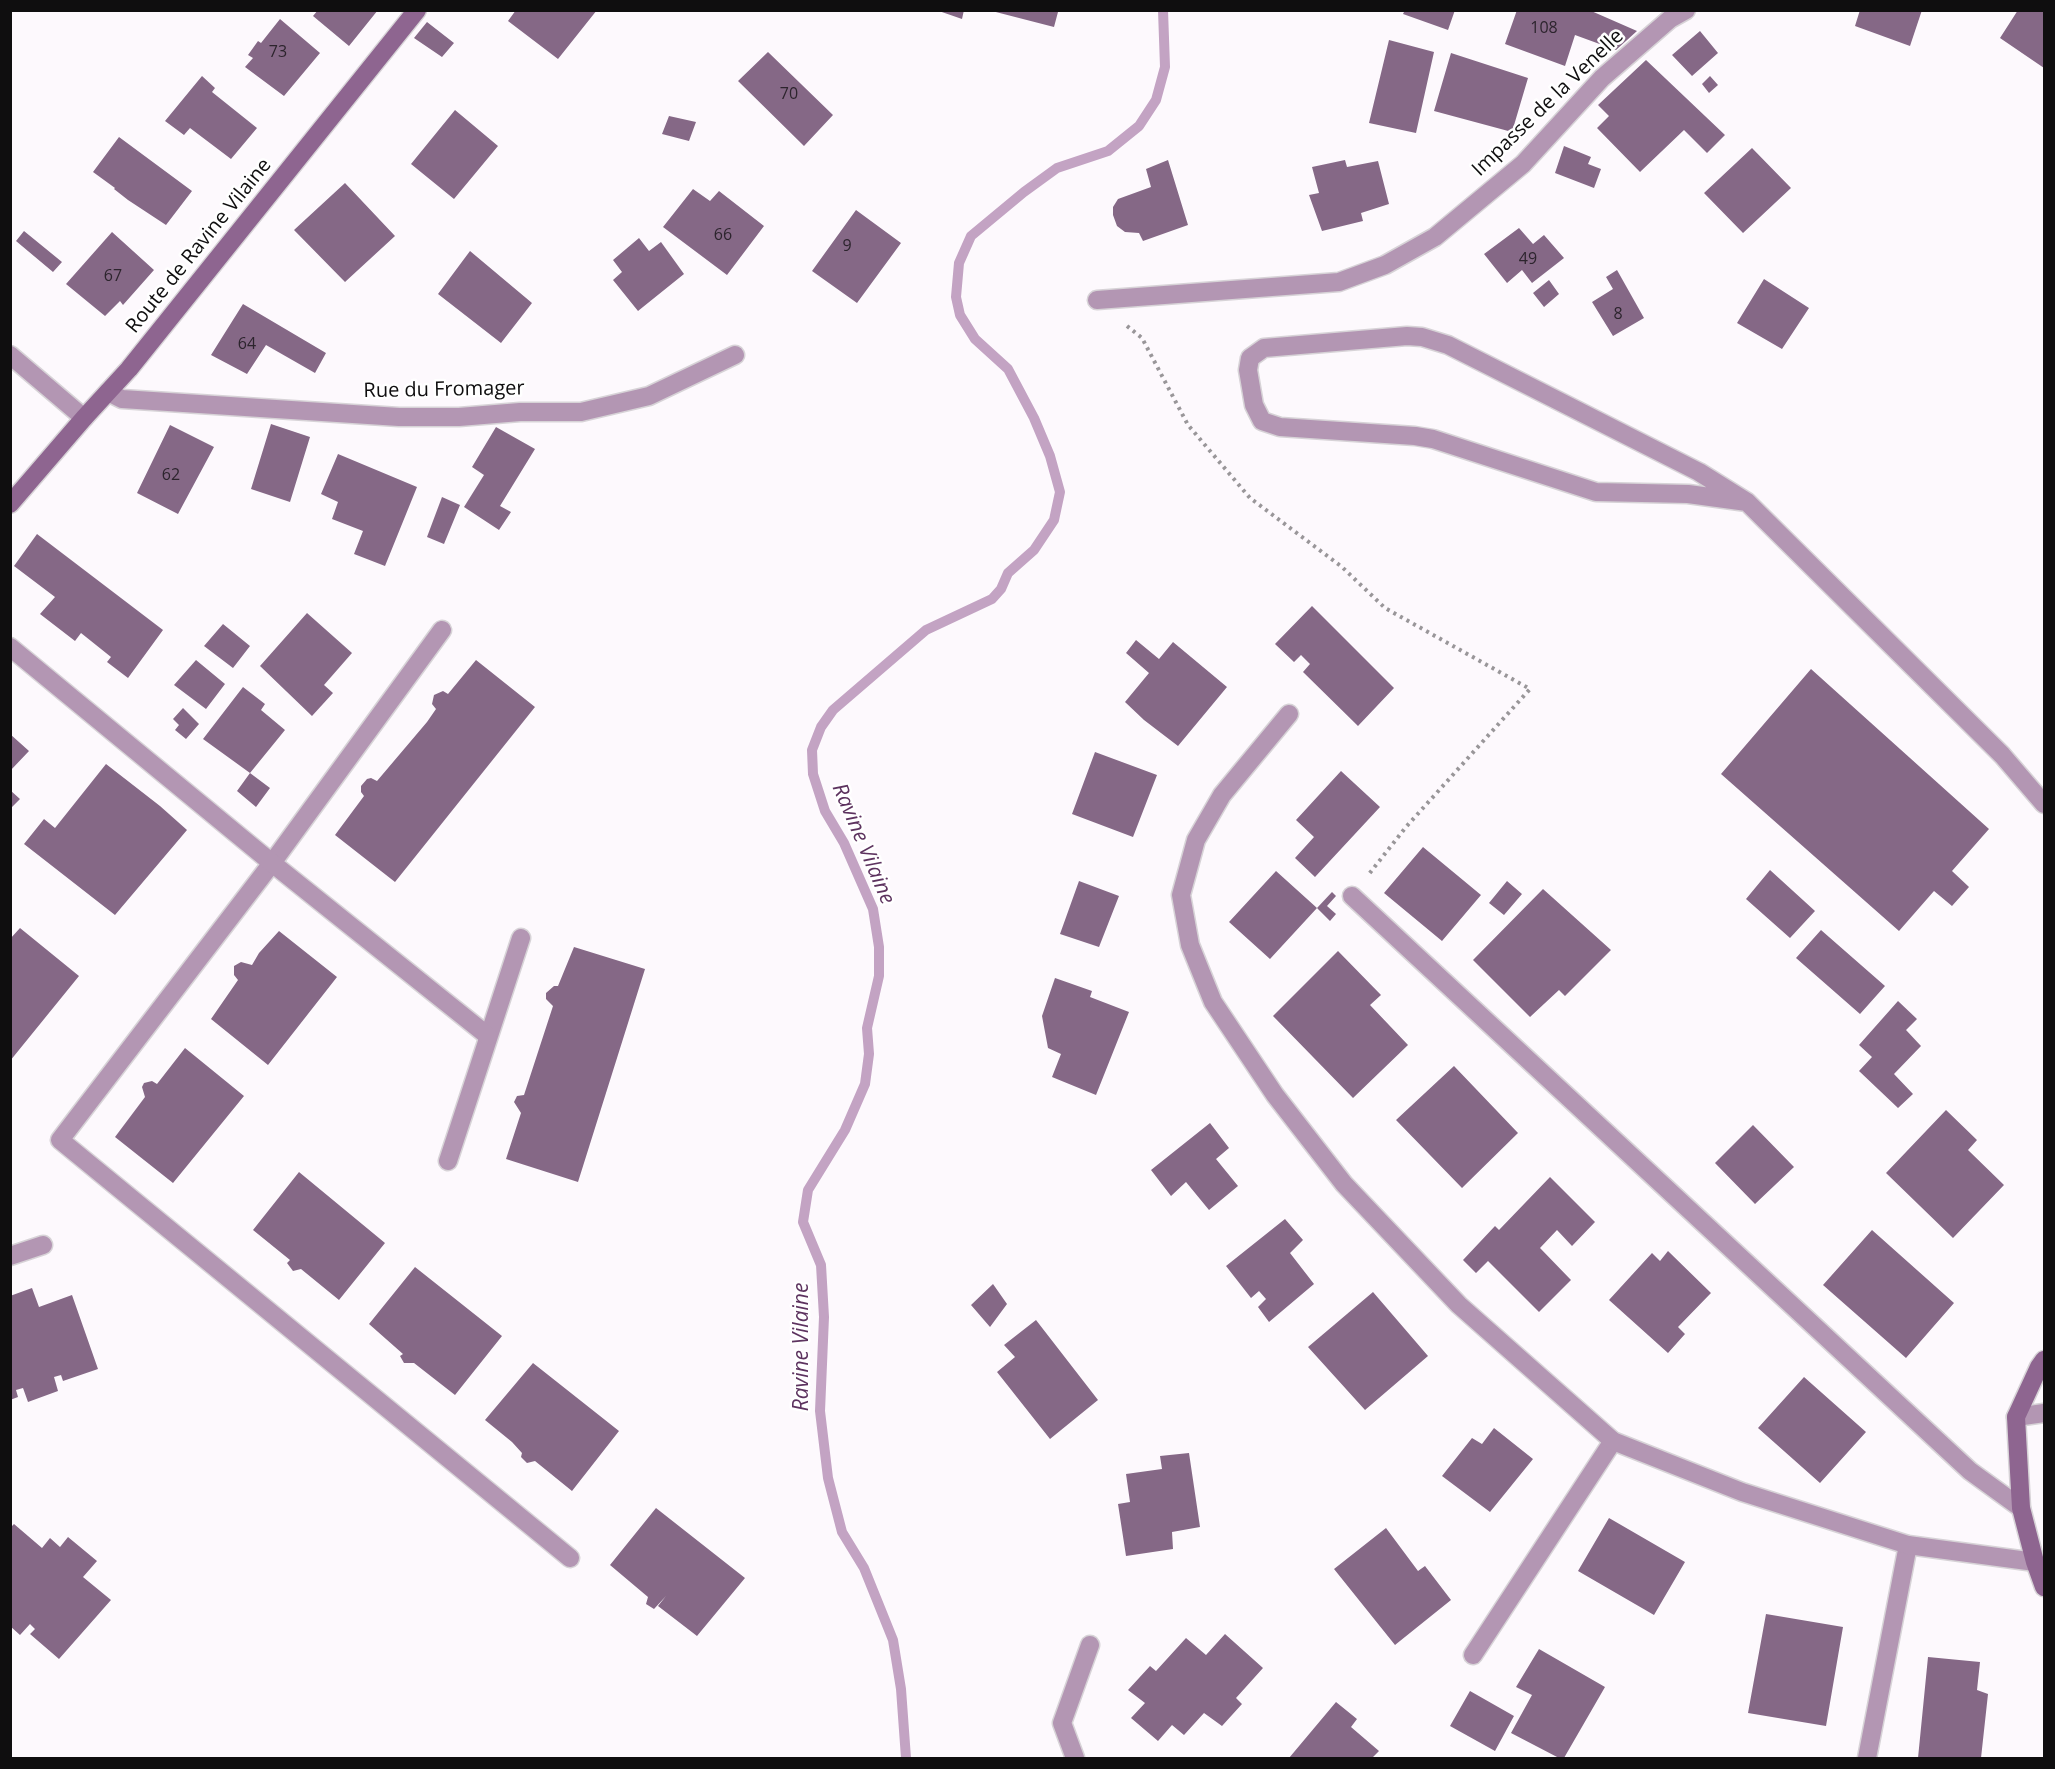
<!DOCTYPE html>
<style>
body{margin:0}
#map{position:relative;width:2055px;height:1769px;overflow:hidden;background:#fdf9fd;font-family:"Open Sans",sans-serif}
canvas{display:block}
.frame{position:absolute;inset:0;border:12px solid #0f0e0f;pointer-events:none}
</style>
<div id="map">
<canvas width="2055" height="1769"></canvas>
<div class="frame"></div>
</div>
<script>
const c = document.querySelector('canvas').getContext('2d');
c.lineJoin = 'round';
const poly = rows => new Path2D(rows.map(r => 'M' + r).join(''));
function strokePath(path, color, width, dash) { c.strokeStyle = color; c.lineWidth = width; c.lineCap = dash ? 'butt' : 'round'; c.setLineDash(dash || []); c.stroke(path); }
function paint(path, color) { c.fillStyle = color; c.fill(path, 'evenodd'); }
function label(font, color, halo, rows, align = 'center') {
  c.font = font + ' "Open Sans",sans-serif'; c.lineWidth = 5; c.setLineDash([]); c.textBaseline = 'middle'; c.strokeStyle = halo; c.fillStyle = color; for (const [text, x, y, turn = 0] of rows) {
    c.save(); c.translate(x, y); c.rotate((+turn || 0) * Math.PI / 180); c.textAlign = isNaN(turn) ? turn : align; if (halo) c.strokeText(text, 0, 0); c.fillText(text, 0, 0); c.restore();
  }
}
const stream = poly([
 [906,1758,901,1689,893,1640,864,1568,842,1532,828,1478,820,1411,824,1317,821,1265,803,1222,808,1190,845,1130,865,1084,869,1054,867,1028,879,976,879,947,873,909,844,843,825,811,813,774,812,750,821,727,833,710,926,630,992,599,1001,589,1008,573,1034,550,1054,520,1060,492,1050,456,1034,418,1008,369,975,339,960,315,956,297,959,263,971,236,1024,192,1057,168,1108,151,1139,126,1156,100,1165,67,1163,10]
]);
const building = poly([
 [318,10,378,10,349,46,313,16],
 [516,10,597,10,558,59,508,21],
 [936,10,964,10,962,19],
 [988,10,1052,10,1058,12,1054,27],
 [1405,10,1455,10,1448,30,1403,14],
 [1517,10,1589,10,1637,31,1616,50,1575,35,1565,66,1505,44],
 [1860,10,1922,10,1910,46,1855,26],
 [2018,10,2044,10,2044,68,2000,38],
 [280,19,320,53,284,96,245,67,253,58,248,55,258,41,261,43],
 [427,22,454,43,442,57,414,38],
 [1700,31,1718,53,1692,76,1672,55],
 [1389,40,1434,52,1416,133,1369,123],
 [768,52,833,115,804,146,738,81],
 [1451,53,1528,78,1512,132,1434,111],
 [1646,60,1725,135,1707,153,1684,130,1640,172,1597,128,1609,116,1598,105],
 [202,76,215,88,212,92,257,128,231,159,190,128,184,135,165,121],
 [1710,76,1718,85,1709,93,1702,84],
 [455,110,498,146,454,199,411,164],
 [669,116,696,122,689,141,662,134],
 [119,137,192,191,166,225,128,200,114,189,115,188,93,172],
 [1564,146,1591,157,1588,164,1601,169,1594,188,1555,173],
 [1752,148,1791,188,1743,233,1704,193],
 [1168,160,1188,225,1143,241,1139,233,1125,232,1117,226,1113,215,1113,207,1118,199,1151,187,1146,169],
 [1345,160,1347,167,1378,161,1389,204,1361,213,1363,221,1322,231,1309,195,1319,193,1312,167],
 [345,183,395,236,345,282,294,230],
 [693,189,710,201,719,191,764,226,727,275,663,227],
 [856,210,901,243,857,303,812,271],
 [1519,228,1533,244,1544,235,1564,258,1532,283,1522,270,1507,283,1484,254],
 [24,231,62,262,53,272,16,241],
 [112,232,154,270,123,305,120,301,105,316,66,284],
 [639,238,649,251,661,242,684,274,638,311,613,280,622,272,613,260],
 [470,251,532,303,501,343,438,294],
 [1617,270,1644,318,1613,336,1592,302,1613,289,1606,277],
 [1764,279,1809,308,1782,349,1737,323],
 [1549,280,1559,294,1544,307,1533,293],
 [243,304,326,353,315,373,266,345,247,374,211,355],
 [271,424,310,437,290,502,251,489],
 [170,425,214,447,178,514,137,493],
 [496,427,535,449,500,506,511,512,499,530,464,507,484,475,472,467],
 [338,454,417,487,385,566,354,554,363,531,332,519,338,502,321,494],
 [442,497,460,505,444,544,427,537],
 [37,534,163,630,128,678,107,662,111,657,81,633,75,641,40,614,55,597,14,566],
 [1312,606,1394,688,1358,726,1303,672,1310,664,1301,655,1294,662,1275,644],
 [307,613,352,653,324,685,333,693,312,716,260,666],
 [223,624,250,646,233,668,204,646],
 [1136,640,1159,659,1173,642,1227,687,1178,746,1144,720,1125,702,1149,673,1126,653],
 [196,660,225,684,206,709,174,685],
 [476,660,535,707,395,882,335,835,364,796,361,792,361,786,367,779,371,778,377,781,427,722,436,709,432,704,434,695,443,691,448,694],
 [1811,669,1989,829,1952,871,1969,887,1952,906,1934,891,1899,931,1721,774],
 [243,687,265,704,261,710,285,730,250,773,270,788,256,807,237,791,250,773,203,739],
 [183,708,199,724,186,739,175,730,179,725,173,719],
 [10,734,29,751,10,771],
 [1095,752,1157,775,1133,837,1072,814],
 [106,764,160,806,187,830,115,915,24,844,44,819,55,828],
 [1341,771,1380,807,1315,877,1295,858,1314,837,1296,820],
 [10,790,20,799,10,809],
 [1423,847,1481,895,1442,941,1384,893],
 [1770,870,1815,911,1790,938,1746,899],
 [1276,871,1317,908,1270,959,1229,922],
 [1079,881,1119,896,1099,947,1060,934],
 [1507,881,1522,894,1504,915,1489,903],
 [1543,889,1611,950,1565,996,1559,990,1530,1017,1473,960],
 [1332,892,1336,896,1327,906,1336,914,1330,921,1317,908],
 [20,928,79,976,10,1061,10,939],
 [1821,930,1885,986,1860,1014,1796,958],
 [279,931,337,977,268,1065,211,1019,238,980,234,975,234,966,241,962,252,965,259,953],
 [574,947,645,969,578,1182,506,1159,521,1113,514,1102,517,1096,524,1095,553,1006,546,999,546,993,554,986,558,986],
 [1338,951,1381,995,1370,1005,1408,1045,1353,1098,1273,1016],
 [1055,978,1092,991,1090,997,1129,1012,1096,1095,1052,1077,1061,1054,1048,1048,1042,1016],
 [1898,1001,1917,1019,1906,1030,1921,1046,1894,1074,1913,1094,1898,1108,1859,1071,1872,1057,1859,1045],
 [185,1048,244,1096,173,1183,115,1137,145,1097,142,1087,144,1083,152,1081,157,1084],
 [1454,1066,1518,1133,1462,1188,1396,1120],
 [1946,1110,1977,1140,1968,1150,2004,1185,1953,1238,1886,1173],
 [1210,1123,1229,1148,1216,1159,1238,1186,1209,1210,1186,1182,1171,1196,1151,1170],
 [1753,1125,1794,1167,1755,1204,1715,1163],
 [299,1172,385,1243,339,1300,301,1269,293,1271,287,1263,290,1260,253,1230],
 [1550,1177,1595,1222,1572,1246,1557,1230,1540,1248,1571,1280,1539,1312,1488,1261,1476,1273,1463,1260,1495,1226,1499,1230],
 [1285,1219,1303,1240,1290,1253,1314,1284,1269,1322,1258,1307,1266,1299,1259,1291,1251,1298,1226,1266],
 [1872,1230,1954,1303,1906,1358,1823,1285],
 [1668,1251,1711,1293,1678,1327,1685,1334,1668,1353,1609,1300,1652,1253,1660,1261],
 [415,1267,502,1336,455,1395,414,1363,404,1363,400,1356,403,1354,369,1324],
 [993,1284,1007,1304,990,1327,971,1305],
 [32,1288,39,1307,72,1295,98,1369,63,1381,61,1375,54,1377,58,1391,28,1402,23,1388,16,1390,18,1397,10,1400,10,1296],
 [1373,1292,1428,1356,1365,1410,1308,1347],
 [1036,1320,1098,1400,1050,1439,997,1372,1015,1357,1004,1345],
 [533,1363,619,1431,572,1491,535,1461,527,1463,521,1457,522,1453,512,1442,485,1420],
 [1804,1377,1866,1432,1820,1483,1758,1428],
 [1494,1428,1533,1459,1490,1512,1442,1476,1472,1438,1482,1444],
 [1189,1453,1200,1527,1172,1532,1173,1549,1126,1556,1118,1504,1130,1502,1126,1474,1162,1469,1160,1456],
 [656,1508,745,1578,697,1636,658,1606,666,1596,654,1609,646,1604,648,1597,610,1565],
 [1609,1518,1685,1562,1654,1615,1578,1571],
 [14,1524,42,1548,50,1538,60,1547,68,1537,97,1561,83,1577,111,1600,59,1659,30,1634,35,1629,30,1624,20,1635,10,1626,10,1528],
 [1386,1528,1418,1571,1425,1566,1451,1600,1395,1645,1334,1569],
 [1766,1614,1843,1627,1826,1726,1748,1713],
 [1225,1634,1263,1668,1236,1698,1242,1704,1222,1726,1204,1713,1184,1735,1172,1725,1158,1741,1131,1718,1145,1703,1128,1690,1150,1666,1156,1671,1186,1638,1206,1655],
 [1539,1649,1605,1687,1564,1758,1559,1758,1511,1733,1532,1695,1516,1687],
 [1928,1657,1980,1662,1977,1690,1988,1694,1981,1758,1918,1758],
 [1470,1691,1514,1716,1495,1751,1450,1726],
 [1336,1702,1357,1719,1351,1727,1379,1751,1372,1758,1289,1758]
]);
const path = poly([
 [1127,326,1142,338,1188,425,1250,498,1342,567,1385,608,1530,689,1406,827,1369,874]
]);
const lane = poly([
 [1747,502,1688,494,1596,492,1433,439,1415,436,1280,427,1262,421,1254,405,1248,370,1250,358,1264,348,1407,336,1422,337,1448,345,1699,472,1747,502,2002,755,2044,804],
 [442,630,272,863,60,1140,570,1558],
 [1352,896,1970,1471,2021,1508],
 [448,1161,521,938],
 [10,1256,43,1245],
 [1473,1655,1613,1441],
 [1867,1758,1908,1545]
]);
const street = poly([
 [1097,300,1339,282,1385,265,1435,237,1523,164,1602,78,1670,19,1686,10],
 [10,355,84,418],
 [108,392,122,399,399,417,459,417,520,412,581,412,649,396,735,355],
 [10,647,272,863,488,1036],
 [1289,714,1222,795,1196,840,1181,895,1190,945,1213,1002,1275,1095,1344,1184,1459,1305,1613,1441,1742,1492,1908,1545,2035,1562],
 [2016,1417,2044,1413],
 [1075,1758,1062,1723,1090,1645]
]);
const secondary = poly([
 [10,504,84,418,129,369,417,10],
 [2044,1360,2039,1367,2016,1417,2021,1508,2035,1562,2044,1587]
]);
const numberNames = [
 ["108",1544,28],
 ["73",278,52],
 ["70",789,94],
 ["66",723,235],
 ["9",847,246],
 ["49",1528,259],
 ["67",113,276],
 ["8",1618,314],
 ["64",247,344],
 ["62",171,475]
];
const streetNames = [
 ["Impasse de la Venelle",1548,103,-44],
 ["Route de Ravine Vilaine",199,246,-51],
 ["Rue du Fromager",444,390,-1]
];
const waterNames = [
 ["Ravine Vilaine",863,844,67],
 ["Ravine Vilaine",802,1347,-90]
];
strokePath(stream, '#c3a3c3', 10);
paint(building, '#856886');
strokePath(lane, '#d7d3d7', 21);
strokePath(street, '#d7d3d7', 21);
strokePath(secondary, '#d7d3d7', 21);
strokePath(path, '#999699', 4, [3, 4.5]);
strokePath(lane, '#b396b3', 18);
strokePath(street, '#b396b3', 18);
strokePath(secondary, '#8e6590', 18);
label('16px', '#2c242d', null, numberNames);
label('20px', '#0f0e0f', '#fff', streetNames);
label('italic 21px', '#5d335f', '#fff', waterNames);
</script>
